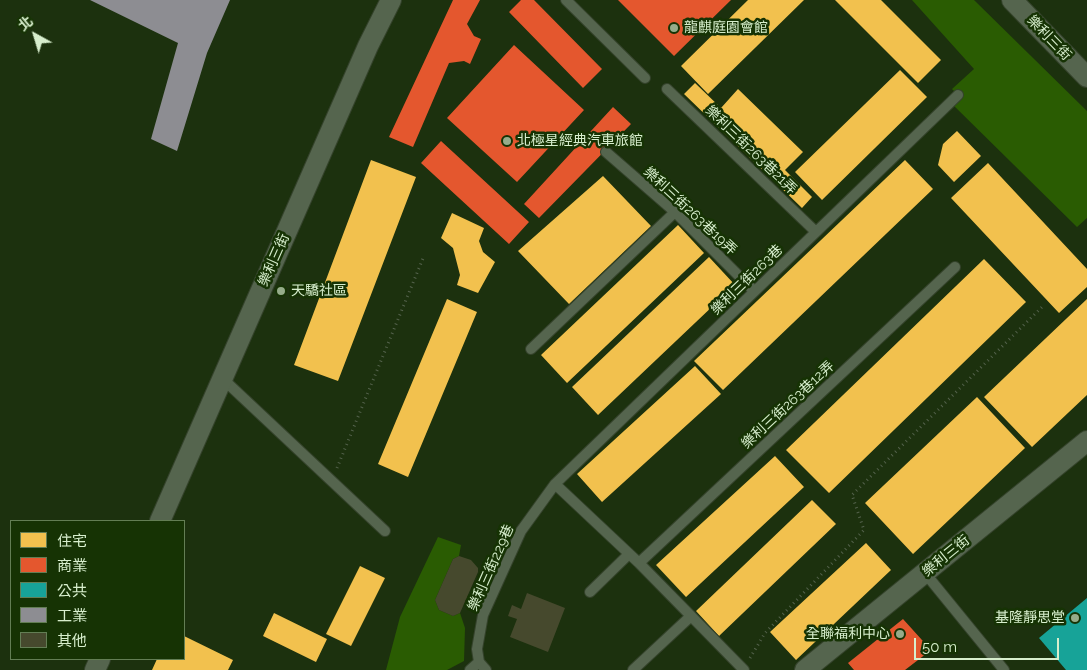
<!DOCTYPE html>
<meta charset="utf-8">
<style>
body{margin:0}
#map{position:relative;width:1087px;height:670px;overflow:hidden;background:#1c310e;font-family:Raleway,"Noto Sans TC",sans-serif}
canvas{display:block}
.legend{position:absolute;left:10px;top:520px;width:175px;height:140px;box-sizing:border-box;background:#163304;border:1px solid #637e54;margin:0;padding:6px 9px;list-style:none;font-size:15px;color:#d7eecd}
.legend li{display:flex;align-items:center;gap:10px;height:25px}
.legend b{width:25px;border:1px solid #637e54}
.north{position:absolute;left:10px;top:10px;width:50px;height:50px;-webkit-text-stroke:4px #163304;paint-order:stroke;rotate:321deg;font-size:14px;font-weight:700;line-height:20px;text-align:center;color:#d7eecd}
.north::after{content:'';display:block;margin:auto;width:18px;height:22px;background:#d7eecd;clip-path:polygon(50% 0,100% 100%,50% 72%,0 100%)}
.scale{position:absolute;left:914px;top:638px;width:145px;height:22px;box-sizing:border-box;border:2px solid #d7eecd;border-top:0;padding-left:6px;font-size:15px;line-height:18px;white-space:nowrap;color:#d7eecd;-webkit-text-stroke:4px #163304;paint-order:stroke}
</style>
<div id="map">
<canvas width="1087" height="670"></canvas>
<ul class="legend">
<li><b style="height:14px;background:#f2c14e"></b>住宅</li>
<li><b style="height:14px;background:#e4572e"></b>商業</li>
<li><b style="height:14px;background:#17a398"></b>公共</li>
<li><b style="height:14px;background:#8d8d92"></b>工業</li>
<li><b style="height:14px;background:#46492d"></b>其他</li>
</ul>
<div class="north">北</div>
<div class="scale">50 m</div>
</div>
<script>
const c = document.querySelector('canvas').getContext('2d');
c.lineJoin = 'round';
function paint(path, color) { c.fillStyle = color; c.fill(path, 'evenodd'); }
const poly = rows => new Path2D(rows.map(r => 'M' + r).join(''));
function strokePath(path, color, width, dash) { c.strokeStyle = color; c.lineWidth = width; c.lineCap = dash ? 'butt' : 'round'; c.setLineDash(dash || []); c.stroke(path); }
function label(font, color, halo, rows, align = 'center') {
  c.font = font + ' Raleway,"Noto Sans TC",sans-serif'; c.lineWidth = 5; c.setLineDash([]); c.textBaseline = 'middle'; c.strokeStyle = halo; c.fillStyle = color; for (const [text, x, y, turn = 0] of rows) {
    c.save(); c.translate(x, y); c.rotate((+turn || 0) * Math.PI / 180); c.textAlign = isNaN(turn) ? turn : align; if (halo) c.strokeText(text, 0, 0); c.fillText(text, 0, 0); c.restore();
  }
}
const green = poly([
 [912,0,974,0,1087,111,1087,218,1077,227,950,102,958,95,952,89,974,69],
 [438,537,461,545,459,556,453,559,435,600,439,610,453,616,460,613,465,628,464,661,447,670,386,670,400,617]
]);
const homes = poly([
 [748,0,804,0,708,94,681,66],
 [835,0,881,0,941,60,918,83],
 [900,70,927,97,822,200,795,172],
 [695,83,721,108,738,89,803,152,785,170,812,197,802,208,684,94],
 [957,131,981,156,954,182,938,165,943,144],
 [371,160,416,177,338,381,294,365],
 [905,160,933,189,723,390,694,361],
 [988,163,1087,269,1087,287,1059,313,951,198],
 [603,176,651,226,569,304,518,251],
 [452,213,484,228,479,241,483,252,495,262,478,293,457,285,460,275,453,248,441,238],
 [678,225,704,253,567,383,541,355],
 [709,257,735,285,598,415,572,387],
 [984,259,1026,302,829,493,786,450],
 [447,299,477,312,408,477,378,464],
 [1087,299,1087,395,1032,447,984,397],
 [695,366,721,394,602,502,577,474],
 [977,397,1025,448,913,554,865,503],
 [775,456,804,487,686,597,656,565],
 [812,500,836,524,719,636,696,611],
 [866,543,891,570,796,660,770,632],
 [360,566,385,578,351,646,326,634],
 [274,613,327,639,316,662,263,636],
 [184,636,233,660,228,670,152,670,157,659,184,659]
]);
const shops = poly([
 [453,0,480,0,467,24,474,36,481,39,470,64,464,61,449,63,413,147,389,137],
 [521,0,534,0,602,69,583,88,509,12],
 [618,0,731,0,674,56],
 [514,45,584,110,517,182,447,118],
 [613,107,631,124,539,218,524,204],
 [441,141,529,222,509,244,421,163],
 [903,619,931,650,905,670,854,670,848,663]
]);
const public = poly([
 [1087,598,1087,670,1066,670,1039,638]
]);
const industry = poly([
 [90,0,230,0,207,53,177,151,151,139,178,43]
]);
const building = poly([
 [459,556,471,560,478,568,478,572,460,613,453,616,439,610,435,600,453,559],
 [527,593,565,608,548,652,510,637,517,619,508,616,512,605,521,609]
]);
const path = poly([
 [337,468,424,256],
 [750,658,765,633,864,530,852,495,1044,305]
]);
const service = poly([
 [566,0,645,78],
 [667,89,816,232],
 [606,152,675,212,754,291],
 [531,349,675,212],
 [223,379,385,531],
 [555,484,639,563,744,670],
 [639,563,955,267],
 [925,573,1004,670],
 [590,592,629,554],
 [470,670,479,662],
 [486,670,479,662,477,649,483,615,521,531,555,484,958,95],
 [633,670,691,616]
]);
const minor = poly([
 [1012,0,1087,77],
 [160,521,368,46,391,0],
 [95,670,100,659],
 [805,670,1087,441]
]);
const markers = [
 [674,28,5,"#96ac8a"],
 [507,141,5,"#96ac8a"],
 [281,291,5,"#96ac8a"],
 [1075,618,5,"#96ac8a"],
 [900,634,5,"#96ac8a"]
];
const poiNames = [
 ["龍麒庭園會館",684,28],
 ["北極星經典汽車旅館",517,141],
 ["天驕社區",291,291],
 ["基隆靜思堂",1065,618,"right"],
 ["全聯福利中心",890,634,"right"]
];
const streetNames = [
 ["樂利三街",1049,38,46],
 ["樂利三街263巷21弄",751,150,44],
 ["樂利三街263巷19弄",690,211,43],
 ["樂利三街",274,260,-66],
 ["樂利三街263巷",747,280,-44],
 ["樂利三街263巷12弄",788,405,-43],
 ["樂利三街",946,556,-39],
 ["樂利三街229巷",491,568,-66]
];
paint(green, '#2a5c02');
paint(homes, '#f2c14e');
paint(shops, '#e4572e');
paint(public, '#17a398');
paint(industry, '#8d8d92');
paint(building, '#46492d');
strokePath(service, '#35432c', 12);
strokePath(minor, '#35432c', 22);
strokePath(path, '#54624c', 3, [1, 4]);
strokePath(service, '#55654e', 10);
strokePath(minor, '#55654e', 20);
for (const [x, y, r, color] of markers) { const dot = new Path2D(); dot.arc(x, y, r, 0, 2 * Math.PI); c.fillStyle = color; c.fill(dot); strokePath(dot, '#163304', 2); }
label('14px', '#d7eecd', '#163304', poiNames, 'left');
label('14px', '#d7eecd', '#163304', streetNames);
</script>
